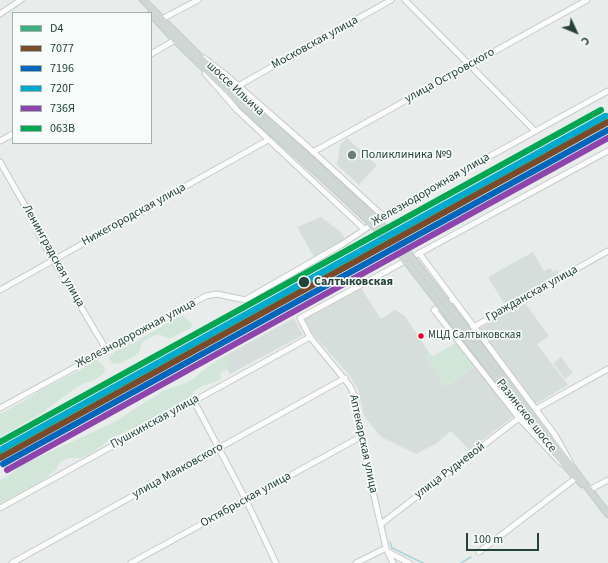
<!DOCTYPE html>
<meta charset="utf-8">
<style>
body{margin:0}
#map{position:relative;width:608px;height:563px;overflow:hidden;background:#e8edeb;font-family:"Source Sans 3",sans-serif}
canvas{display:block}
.legend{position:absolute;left:12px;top:12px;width:140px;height:132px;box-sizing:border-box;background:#f7fbf9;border:1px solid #a3b1ad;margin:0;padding:5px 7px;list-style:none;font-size:12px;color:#24423a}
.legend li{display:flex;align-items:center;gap:8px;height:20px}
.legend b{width:20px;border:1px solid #a3b1ad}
.north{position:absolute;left:556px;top:12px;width:40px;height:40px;-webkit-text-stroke:3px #f7fbf9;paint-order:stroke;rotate:134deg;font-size:11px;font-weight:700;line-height:16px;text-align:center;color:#24423a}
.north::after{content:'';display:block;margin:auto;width:14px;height:18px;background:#24423a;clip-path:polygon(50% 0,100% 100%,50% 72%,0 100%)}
.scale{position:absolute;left:466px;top:533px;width:73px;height:18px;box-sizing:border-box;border:2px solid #24423a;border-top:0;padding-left:5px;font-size:12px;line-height:14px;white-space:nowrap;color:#24423a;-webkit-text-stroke:3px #f7fbf9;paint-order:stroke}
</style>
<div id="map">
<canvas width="608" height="563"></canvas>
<ul class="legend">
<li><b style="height:5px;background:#3eae81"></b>D4</li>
<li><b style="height:5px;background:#7a4b2a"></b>7077</li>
<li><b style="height:5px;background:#0065bd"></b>7196</li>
<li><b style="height:5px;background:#00a9ce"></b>720Г</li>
<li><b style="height:5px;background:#8e44ad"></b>736Я</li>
<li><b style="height:5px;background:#00a651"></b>063В</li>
</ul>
<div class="north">С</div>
<div class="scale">100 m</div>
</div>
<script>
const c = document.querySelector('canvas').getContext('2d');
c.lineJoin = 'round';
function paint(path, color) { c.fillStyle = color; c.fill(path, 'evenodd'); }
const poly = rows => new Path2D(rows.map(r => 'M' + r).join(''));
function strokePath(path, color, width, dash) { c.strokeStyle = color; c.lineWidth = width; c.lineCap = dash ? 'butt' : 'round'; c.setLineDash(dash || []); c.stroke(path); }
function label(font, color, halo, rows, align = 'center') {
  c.font = font + ' "Source Sans 3",sans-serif'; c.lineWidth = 3.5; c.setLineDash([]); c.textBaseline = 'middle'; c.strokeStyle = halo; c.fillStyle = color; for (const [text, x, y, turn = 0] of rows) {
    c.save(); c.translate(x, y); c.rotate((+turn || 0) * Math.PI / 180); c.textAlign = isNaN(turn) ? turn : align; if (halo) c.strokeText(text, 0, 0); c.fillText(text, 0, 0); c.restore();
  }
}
const built = poly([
 [347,138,377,165,359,185,337,165,340,145],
 [321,217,341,232,345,239,315,259,297,227],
 [533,252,544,271,550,268,553,272,558,270,559,274,505,305,488,277],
 [361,288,381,319,395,310,405,316,430,354,426,357,445,387,475,366,514,416,469,450,451,431,437,443,416,454,381,437,364,416,358,389,349,375,312,333,304,318],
 [525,303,549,336,537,344,568,385,535,404,478,329],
 [294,318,303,335,230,374,221,358],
 [561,357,573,373,565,379,553,363]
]);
const green = poly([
 [608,126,608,128,589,141,496,202,411,249,401,240],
 [183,316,192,323,192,326,189,329,169,339,161,335,156,335,142,342,140,351,135,356,121,363,114,364,111,362,109,358,110,356,117,350,135,342,174,319],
 [457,342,475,366,445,387,426,357,430,354,433,356],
 [223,357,227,360,229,366,227,370,221,372,220,374,221,378,220,380,198,388,193,392,191,398,182,405,174,407,166,413,156,416,147,422,112,438,95,451,81,458,68,458,60,462,56,470,40,482,0,503,0,480,6,477,26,463,114,422,163,391,189,382,213,363],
 [95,360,97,360,104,366,105,370,103,374,93,381,84,383,74,389,42,413,0,437,0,414,24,401,43,389,80,370]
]);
const stream = poly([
 [390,542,392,548,423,563],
 [461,563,471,557]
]);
const minor = poly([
 [405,0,535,131],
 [0,14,21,0],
 [162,19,198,0],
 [151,54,175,40],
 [204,58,226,75,308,147,383,216],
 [205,73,237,110,364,229],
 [238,86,391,0],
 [0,141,13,134],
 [313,152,587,0],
 [0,162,31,216,43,243,106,349],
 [419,253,555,435,570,462],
 [0,290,268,140],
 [453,300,434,310,519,418,561,463],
 [472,328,608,251],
 [194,401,245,498,276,563],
 [0,408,206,296,217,294,245,300,341,245,400,206,608,91],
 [536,409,608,369],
 [589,490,608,480],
 [0,508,310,337],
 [381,524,519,418],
 [388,552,409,563],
 [479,552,576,478],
 [12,563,345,378],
 [131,563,362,436],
 [356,563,386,548],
 [393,563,386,548,368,470,355,397,350,386,310,337,300,318,608,151]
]);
const major = poly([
 [143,0,227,84,329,176],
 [151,14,175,40,247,110,325,180],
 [472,336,608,514],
 [467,340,552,450,582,484]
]);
const majorBridge = poly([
 [329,176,373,216,405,249,472,336],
 [325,180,368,220,400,253,467,340]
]);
const rail1 = poly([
 [0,455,384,243,608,116]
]);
const rail2 = poly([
 [0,458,608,122]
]);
const rail3 = poly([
 [3,464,608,130]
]);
const rail4 = poly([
 [0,450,605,116]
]);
const rail5 = poly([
 [7,470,608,138]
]);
const rail6 = poly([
 [0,442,601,110]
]);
const markers = [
 [352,155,5,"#697e78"],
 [304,282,6,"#24423a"],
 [421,336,3.5,"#e4002b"]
];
const busNames = [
 ["МЦД Салтыковская",428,336]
];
const streetNames = [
 ["Московская улица",315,43,-29],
 ["улица Островского",450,76,-29],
 ["шоссе Ильича",235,89,43],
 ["Железнодорожная улица",431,190,-30],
 ["Нижегородская улица",134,215,-29],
 ["Ленинградская улица",53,256,61],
 ["Гражданская улица",532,294,-29],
 ["Железнодорожная улица",136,334,-28],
 ["Разинское шоссе",526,416,52],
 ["Пушкинская улица",155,422,-29],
 ["Аптекарская улица",363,444,78],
 ["улица Маяковского",178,471,-29],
 ["улица Рудневой",450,471,-37],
 ["Октябрьская улица",246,500,-29]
];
const poiNames = [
 ["Поликлиника №9",361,155]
];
const stopNames = [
 ["Салтыковская",314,282]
];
paint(built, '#d6dedb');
paint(green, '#d1e6d8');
strokePath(stream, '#a9d4db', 1.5);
strokePath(minor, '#c5cac8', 7);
strokePath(major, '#c3ccc9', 8);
strokePath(minor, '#fcfcfc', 5);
strokePath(major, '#cfd7d5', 6);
strokePath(majorBridge, '#c3ccc9', 8, []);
strokePath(majorBridge, '#cfd7d5', 6);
strokePath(rail1, '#3eae81', 6);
strokePath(rail2, '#7a4b2a', 6);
strokePath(rail3, '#0065bd', 6);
strokePath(rail4, '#00a9ce', 6);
strokePath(rail5, '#8e44ad', 6);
strokePath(rail6, '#00a651', 6);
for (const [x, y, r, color] of markers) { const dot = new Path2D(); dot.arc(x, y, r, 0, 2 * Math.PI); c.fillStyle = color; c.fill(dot); strokePath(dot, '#f7fbf9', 1.5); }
label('11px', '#24423a', '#f7fbf9', busNames, 'left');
label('12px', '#24423a', '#f7fbf9', streetNames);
label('12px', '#24423a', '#f7fbf9', poiNames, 'left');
label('bold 12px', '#24423a', '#f7fbf9', stopNames, 'left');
</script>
